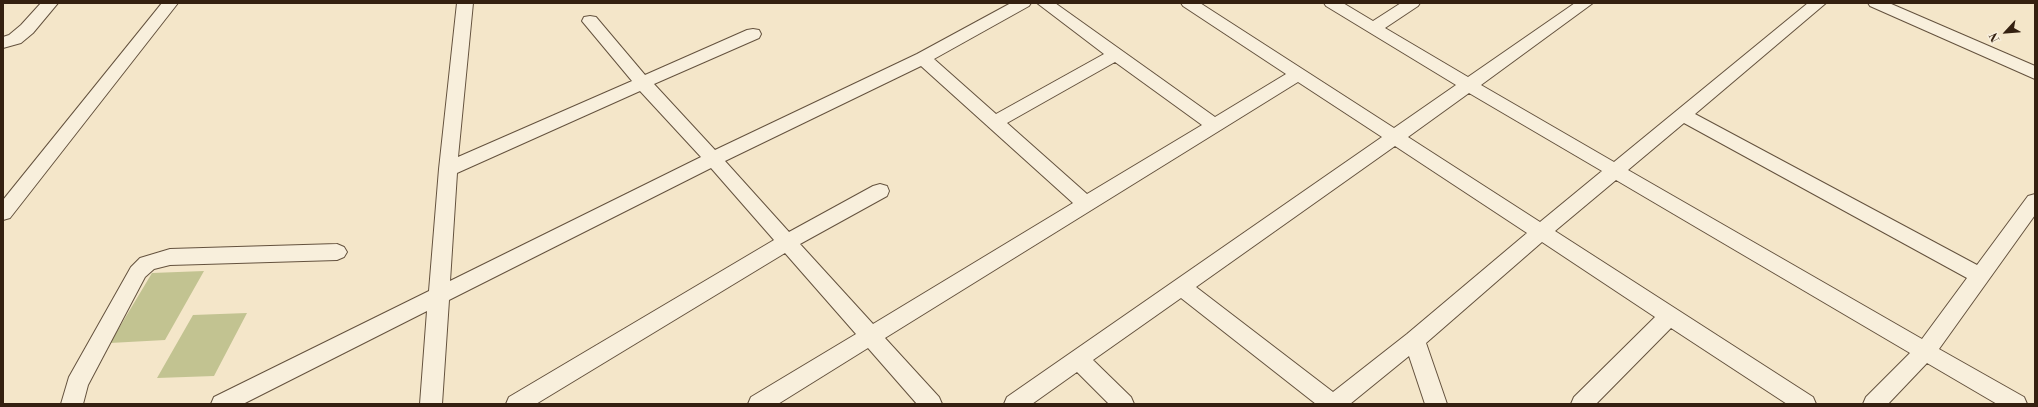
<!DOCTYPE html>
<style>
body{margin:0}
#map{position:relative;width:2038px;height:407px;overflow:hidden;background:#f4e6c9;font-family:"Libre Bodoni",serif}
canvas{display:block}
.frame{position:absolute;inset:0;border:4px solid #342010;pointer-events:none}
.north{position:absolute;left:1986px;top:12px;width:40px;height:40px;-webkit-text-stroke:3px #f8efdc;paint-order:stroke;rotate:244deg;font-size:11px;font-weight:700;line-height:16px;text-align:center;color:#342010}
.north::after{content:'';display:block;margin:auto;width:14px;height:18px;background:#342010;clip-path:polygon(50% 0,100% 100%,50% 72%,0 100%)}
</style>
<div id="map">
<canvas width="2038" height="407"></canvas>
<div class="frame"></div>
<div class="north">N</div>
</div>
<script>
const c = document.querySelector('canvas').getContext('2d');
c.lineJoin = 'round';
function paint(path, color) { c.fillStyle = color; c.fill(path, 'evenodd'); }
const poly = rows => new Path2D(rows.map(r => 'M' + r).join(''));
function strokePath(path, color, width, dash) { c.strokeStyle = color; c.lineWidth = width; c.lineCap = dash ? 'butt' : 'round'; c.setLineDash(dash || []); c.stroke(path); }
const green = poly([
 [204,271,165,340,110,343,152,273],
 [247,313,214,376,157,378,193,315]
]);
const minor = poly([
 [41,3,58,3,33,33,21,43,3,48,3,37,9,35,21,25,41,3],
 [162,3,178,3,10,218,3,220,3,200,162,3],
 [457,3,473,3,458,157,632,81,582,21,584,17,590,16,596,17,645,75,747,30,753,29,759,30,761,34,759,38,654,84,715,150,917,54,1011,3,1031,3,1029,6,934,59,996,114,1104,54,1037,3,1055,3,1215,117,1286,74,1183,6,1181,3,1200,3,1394,128,1456,85,1326,6,1324,3,1343,3,1373,21,1401,3,1420,3,1418,6,1385,28,1468,77,1575,3,1593,3,1481,85,1614,162,1808,3,1826,3,1695,114,1977,265,2028,196,2035,194,2035,215,1939,349,2024,397,2027,404,1997,404,1927,363,1888,404,1863,404,1866,397,1910,353,1616,180,1555,231,1813,397,1816,404,1787,404,1671,328,1596,404,1571,404,1574,397,1655,317,1542,242,1426,343,1447,404,1425,404,1409,356,1350,404,1316,404,1181,298,1093,360,1131,397,1134,404,1109,404,1077,372,1032,404,1004,404,1007,397,1382,137,1298,82,885,338,939,397,942,404,917,404,868,348,778,404,748,404,751,397,856,334,785,253,536,404,506,404,509,397,774,240,711,168,449,300,442,404,420,404,427,311,243,404,211,404,214,397,429,291,439,169,457,3],
 [1115,62,1202,125,1087,194,1007,123,1115,62],
 [921,66,1073,203,873,324,800,244,887,196,889,191,887,186,880,184,873,186,789,232,725,161,921,66],
 [640,91,701,157,450,281,457,173,640,91],
 [1469,93,1602,171,1540,222,1408,137,1469,93],
 [1684,123,1967,278,1922,339,1628,170,1684,123],
 [1395,146,1527,233,1407,334,1333,392,1196,287,1395,146],
 [1868,3,1889,3,2035,66,2035,79,1870,6,1868,3],
 [337,244,344,247,347,252,344,257,337,260,170,265,154,269,145,277,88,385,83,404,61,404,69,377,131,267,140,258,170,249,337,244]
]);
paint(green, '#c2c391');
strokePath(minor, '#64523e', 2);
paint(minor, '#f8efdc');
</script>
